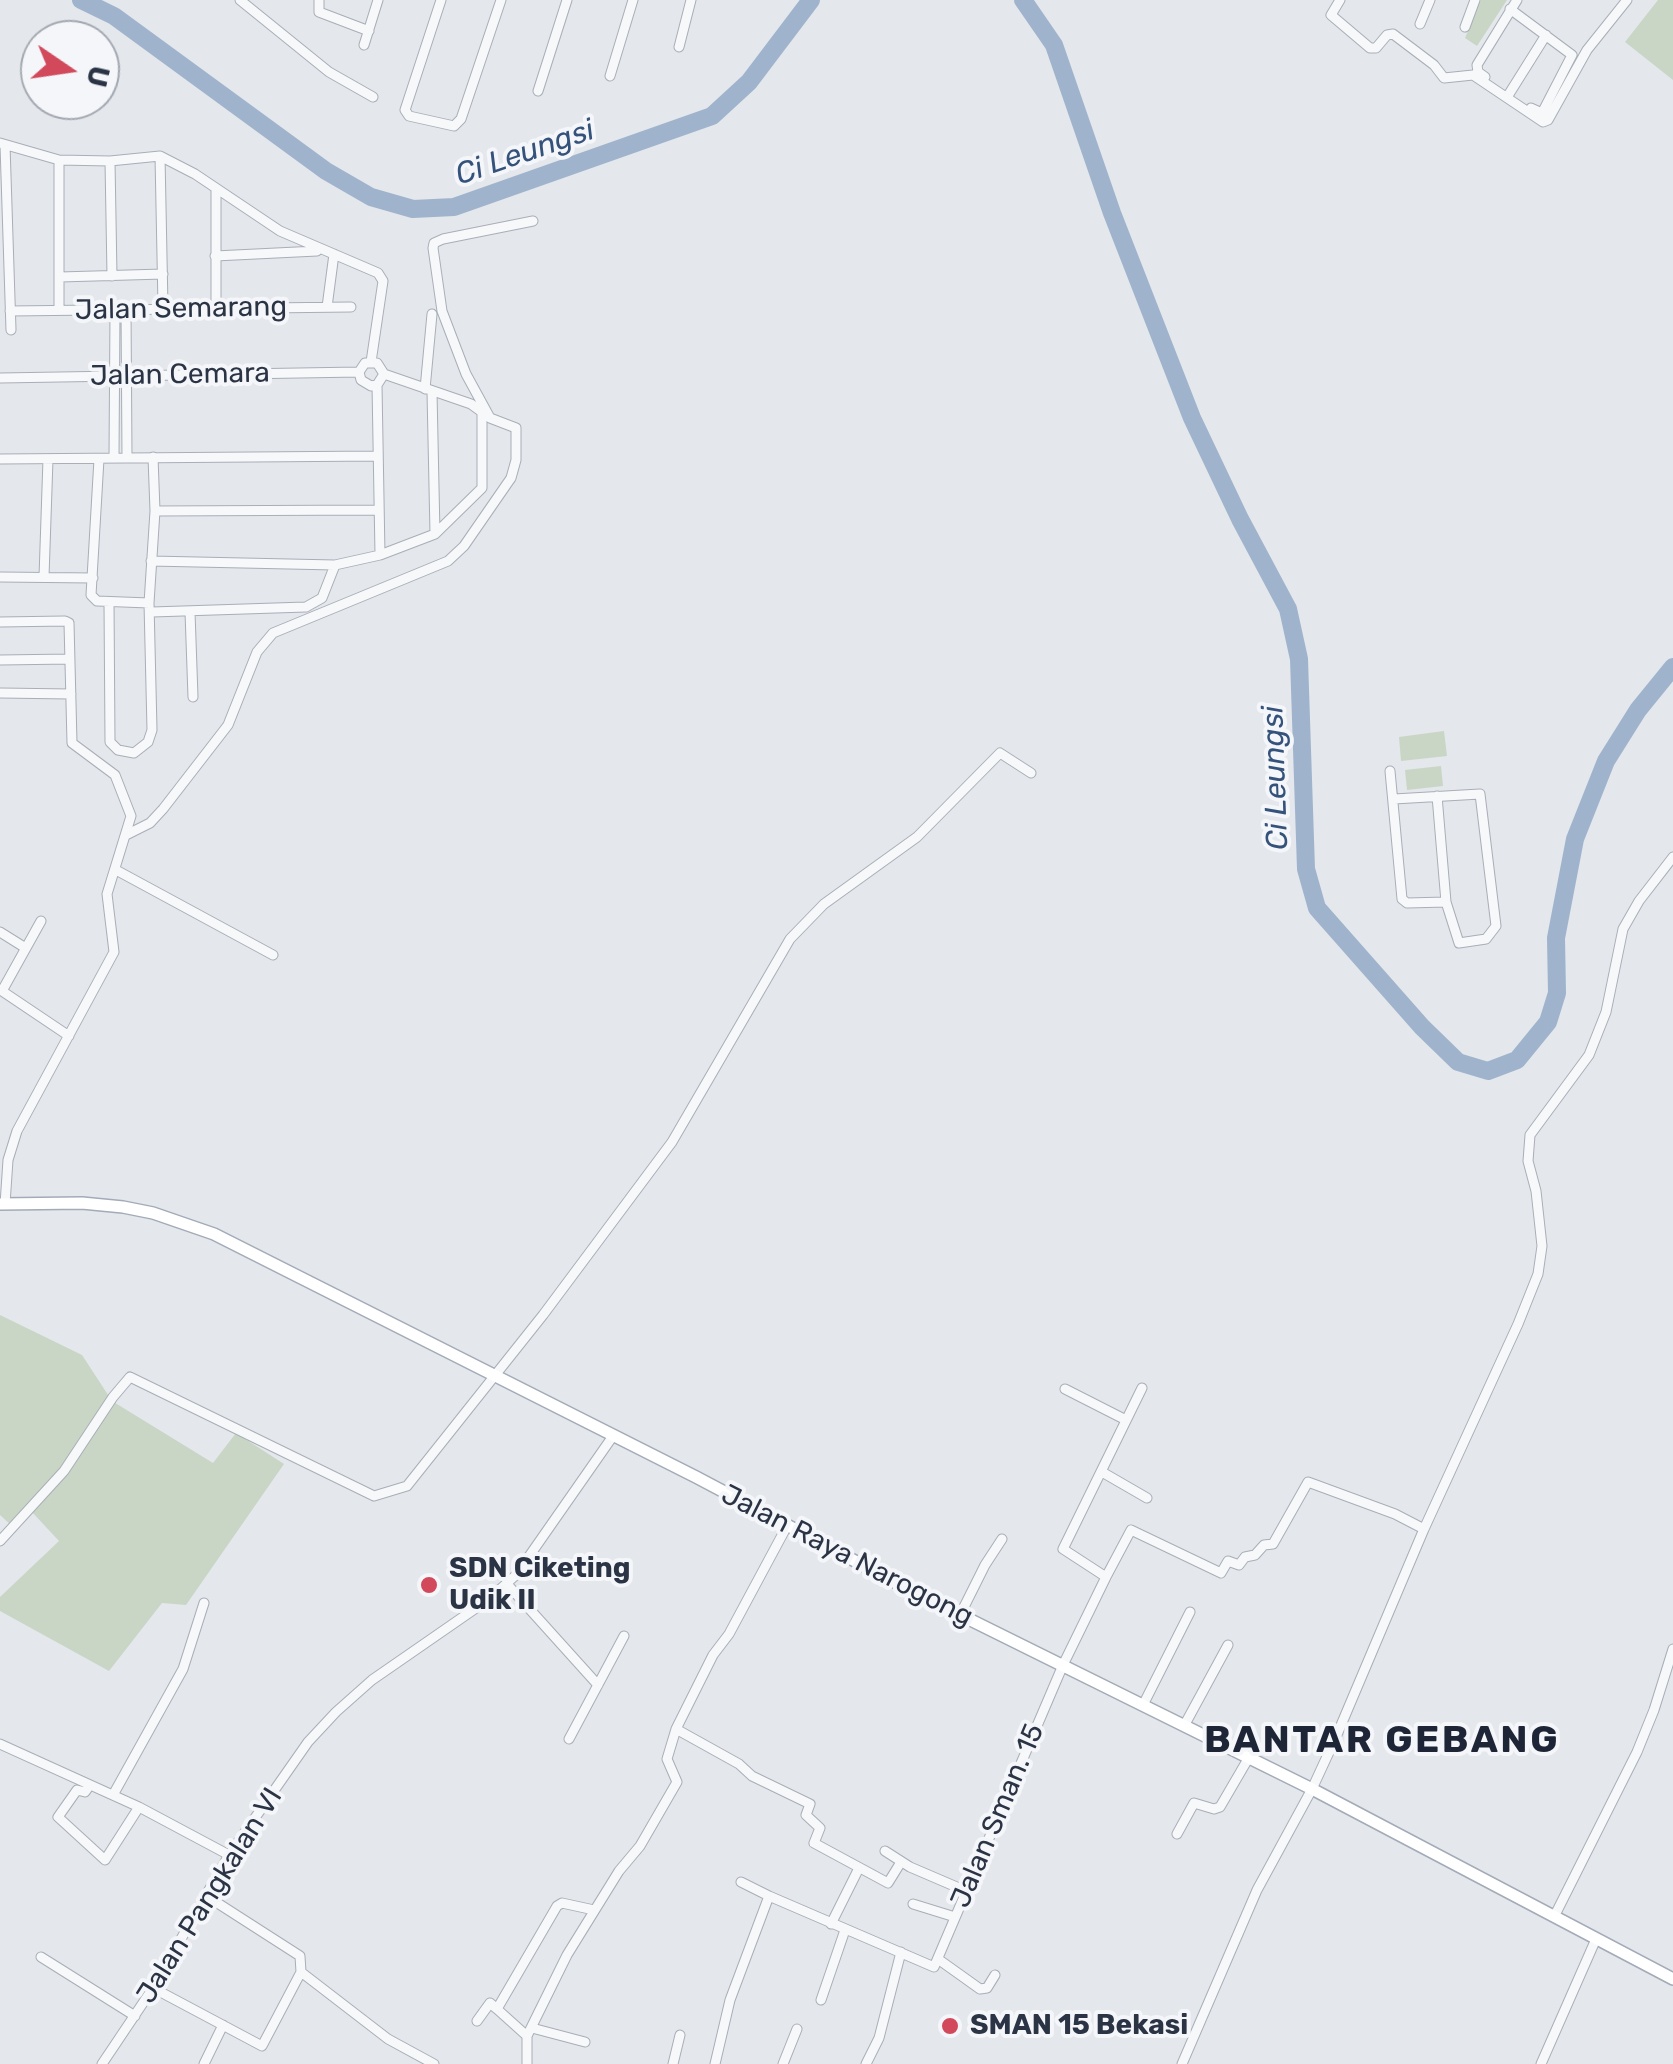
<!DOCTYPE html>
<style>
body{margin:0}
#map{position:relative;width:1673px;height:2064px;overflow:hidden;background:#e4e7ec;font-family:Rubik,sans-serif}
canvas{display:block}
.north{position:absolute;left:20px;top:20px;width:100px;height:100px;box-sizing:border-box;background:#f4f6f9;border:2px solid #a4a8b1;border-radius:50%;rotate:103deg;font-size:28px;font-weight:700;line-height:40px;text-align:center;color:#2b3445}
.north::after{content:'';display:block;margin:auto;width:35px;height:45px;background:#d1495b;clip-path:polygon(50% 0,100% 100%,50% 72%,0 100%)}
</style>
<div id="map">
<canvas width="1673" height="2064"></canvas>
<div class="north">U</div>
</div>
<script>
const c = document.querySelector('canvas').getContext('2d');
c.lineJoin = 'round';
function paint(path, color) { c.fillStyle = color; c.fill(path, 'evenodd'); }
const poly = rows => new Path2D(rows.map(r => 'M' + r).join(''));
function strokePath(path, color, width, dash) { c.strokeStyle = color; c.lineWidth = width; c.lineCap = dash ? 'butt' : 'round'; c.setLineDash(dash || []); c.stroke(path); }
function label(font, color, halo, rows, align = 'center') {
  c.font = font + ' Rubik,sans-serif'; c.lineWidth = 8; c.setLineDash([]); c.textBaseline = 'middle'; c.strokeStyle = halo; c.fillStyle = color; for (const [text, x, y, turn = 0] of rows) {
    c.save(); c.translate(x, y); c.rotate((+turn || 0) * Math.PI / 180); c.textAlign = isNaN(turn) ? turn : align; if (halo) c.strokeText(text, 0, 0); c.fillText(text, 0, 0); c.restore();
  }
}
const green = poly([
 [1481,0,1507,0,1477,46,1465,38],
 [1658,0,1673,0,1673,80,1625,42],
 [1444,731,1447,756,1401,761,1399,737],
 [1441,766,1443,786,1407,790,1405,770],
 [0,1315,82,1355,112,1401,213,1463,236,1433,284,1464,186,1605,162,1603,109,1671,0,1611,0,1597,59,1541,31,1511,11,1525,0,1515]
]);
const river = poly([
 [81,0,114,16,326,171,371,197,413,209,454,207,712,116,749,82,811,0],
 [1023,0,1054,45,1112,213,1192,418,1240,519,1288,609,1299,659,1306,869,1317,908,1422,1027,1458,1062,1488,1071,1517,1060,1548,1022,1557,993,1556,938,1575,839,1606,761,1638,710,1673,667]
]);
const minor = poly([
 [240,0,329,72,373,97],
 [319,0,319,12,369,31],
 [441,0,405,110,409,116,454,126,461,119,501,0],
 [1340,0,1331,15,1370,48,1376,48,1387,35,1393,34,1434,65,1444,78,1473,75,1543,122,1548,120,1587,50,1627,0],
 [1510,9,1572,55,1542,113,1531,108],
 [1420,24,1430,0],
 [1465,27,1475,0],
 [364,45,378,0],
 [679,47,691,0],
 [610,76,633,0],
 [1485,77,1478,72,1477,65,1517,0],
 [538,91,567,0],
 [1509,94,1546,35],
 [0,143,59,160,110,161,160,156,195,174,280,231,378,273,383,281,371,362],
 [5,145,11,330],
 [160,156,163,307],
 [59,160,59,310],
 [110,161,112,276],
 [215,256,317,251],
 [60,277,163,274],
 [327,307,334,254],
 [216,308,216,190],
 [126,310,127,457],
 [10,311,351,307],
 [0,378,359,372],
 [377,385,380,555],
 [425,389,432,314],
 [432,392,435,534],
 [114,457,115,310],
 [0,459,378,456],
 [99,459,91,595,97,601,149,603],
 [155,511,378,510],
 [151,561,335,565,380,555,435,534,482,488,482,412,471,404,384,374,377,363,365,363,359,372,361,380,371,386,377,385,384,374],
 [0,577,93,578],
 [44,577,48,459],
 [109,602,110,742,118,750,134,753,148,742,152,730,149,603,155,511,153,457],
 [152,612,306,607,322,598,335,565],
 [190,612,193,697],
 [0,622,65,621,69,623,72,743,115,775,131,816,107,894,114,952,17,1131,8,1160,5,1204],
 [0,660,70,659],
 [0,693,71,694],
 [1390,771,1402,899,1407,903,1446,902,1459,943,1486,939,1496,926,1480,794,1394,799],
 [1437,796,1446,902],
 [126,835,150,823,163,809,228,725,257,652,273,633,448,561,464,546,511,478,516,460,516,428,490,418,466,374,442,311,433,248,434,243,443,239,533,221],
 [116,870,273,955],
 [41,921,2,991,69,1036],
 [0,932,24,947],
 [1065,1389,1126,1420],
 [1102,1472,1147,1498],
 [0,1541,64,1471,113,1397,130,1377,374,1496,407,1486,543,1315,672,1142,790,939,824,904,917,837,1000,753,1031,773],
 [1106,1577,1131,1530,1221,1573,1228,1561,1239,1565,1245,1557,1255,1555,1264,1545,1273,1544,1308,1482,1395,1514,1424,1529],
 [507,1584,598,1685],
 [960,1615,985,1565,1002,1539],
 [1143,1705,1190,1612],
 [1184,1726,1228,1645],
 [676,1729,739,1764,752,1776,810,1804,806,1815,820,1828,814,1843,888,1883,901,1862],
 [569,1739,624,1636],
 [0,1744,139,1807,229,1855],
 [90,1785,85,1792,77,1790,58,1817,105,1860,139,1807],
 [113,1795,183,1669,204,1603],
 [1177,1834,1194,1803,1214,1809,1220,1807,1248,1759],
 [885,1851,910,1867,966,1891],
 [741,1882,769,1896],
 [205,1895,300,1956,301,1972,388,2039,434,2064],
 [913,1904,955,1917],
 [1555,1915,1637,1752,1654,1710,1673,1649],
 [831,1924,859,1868],
 [41,1957,135,2016],
 [938,1959,980,1989,987,1988,995,1975],
 [153,1988,262,2046,301,1972],
 [821,2000,845,1930],
 [497,2009,557,1906,562,1903,594,1910],
 [497,2009,527,2036,527,2064],
 [477,2021,490,2003,497,2009],
 [532,2028,585,2042],
 [527,2036,567,1955,619,1871,640,1846,677,1782,667,1759,676,1729,713,1655,729,1634,787,1526],
 [102,2064,153,1988,229,1855,308,1742,336,1712,372,1680,489,1599,516,1575,613,1436],
 [204,2064,223,2025],
 [673,2064,680,2035],
 [715,2064,730,2000,769,1896,934,1967,1063,1665,1106,1577,1063,1549,1142,1388],
 [783,2064,797,2029],
 [866,2064,879,2038,901,1952],
 [1182,2064,1257,1890,1312,1789,1336,1737,1424,1529,1518,1324,1538,1274,1542,1246,1536,1191,1528,1161,1530,1135,1589,1055,1606,1012,1623,929,1639,901,1673,857],
 [1541,2064,1596,1939]
]);
const major = poly([
 [0,1204,82,1203,123,1207,153,1213,214,1234,696,1477,906,1588,1312,1789,1673,1979]
]);
const markers = [
 [429,1585,10,"#d1495b"],
 [950,2026,10,"#d1495b"]
];
const streetNames = [
 ["Jalan Semarang",181,309,-1],
 ["Jalan Cemara",180,375,-1],
 ["Jalan Raya Narogong",847,1556,27],
 ["Jalan Sman. 15",998,1816,-67],
 ["Jalan Pangkalan VI",210,1896,-58]
];
const poiNames = [
 ["SDN Ciketing",449,1569],
 ["Udik II",449,1601],
 ["SMAN 15 Bekasi",970,2026]
];
const waterNames = [
 ["Ci Leungsi",525,153,-19],
 ["Ci Leungsi",1276,778,-92]
];
const districtNames = [
 ["BANTAR GEBANG",1382,1741]
];
paint(green, '#c9d6c5');
strokePath(river, '#9fb4cc', 18);
strokePath(minor, '#a9aeb7', 11);
strokePath(major, '#a3abb8', 14);
strokePath(minor, '#f7f8fa', 9);
strokePath(major, '#fff', 11);
for (const [x, y, r, color] of markers) { const dot = new Path2D(); dot.arc(x, y, r, 0, 2 * Math.PI); c.fillStyle = color; c.fill(dot); strokePath(dot, '#f4f6f9', 4); }
label('28px', '#2b3445', '#f4f6f9', streetNames);
label('bold 28px', '#2b3445', '#f4f6f9', poiNames, 'left');
label('italic 30px', '#34527a', '#f4f6f9', waterNames);
c.letterSpacing = '2.5px';
label('bold 38px', '#1d2536', '#f4f6f9', districtNames);
c.letterSpacing = '0px';
</script>
